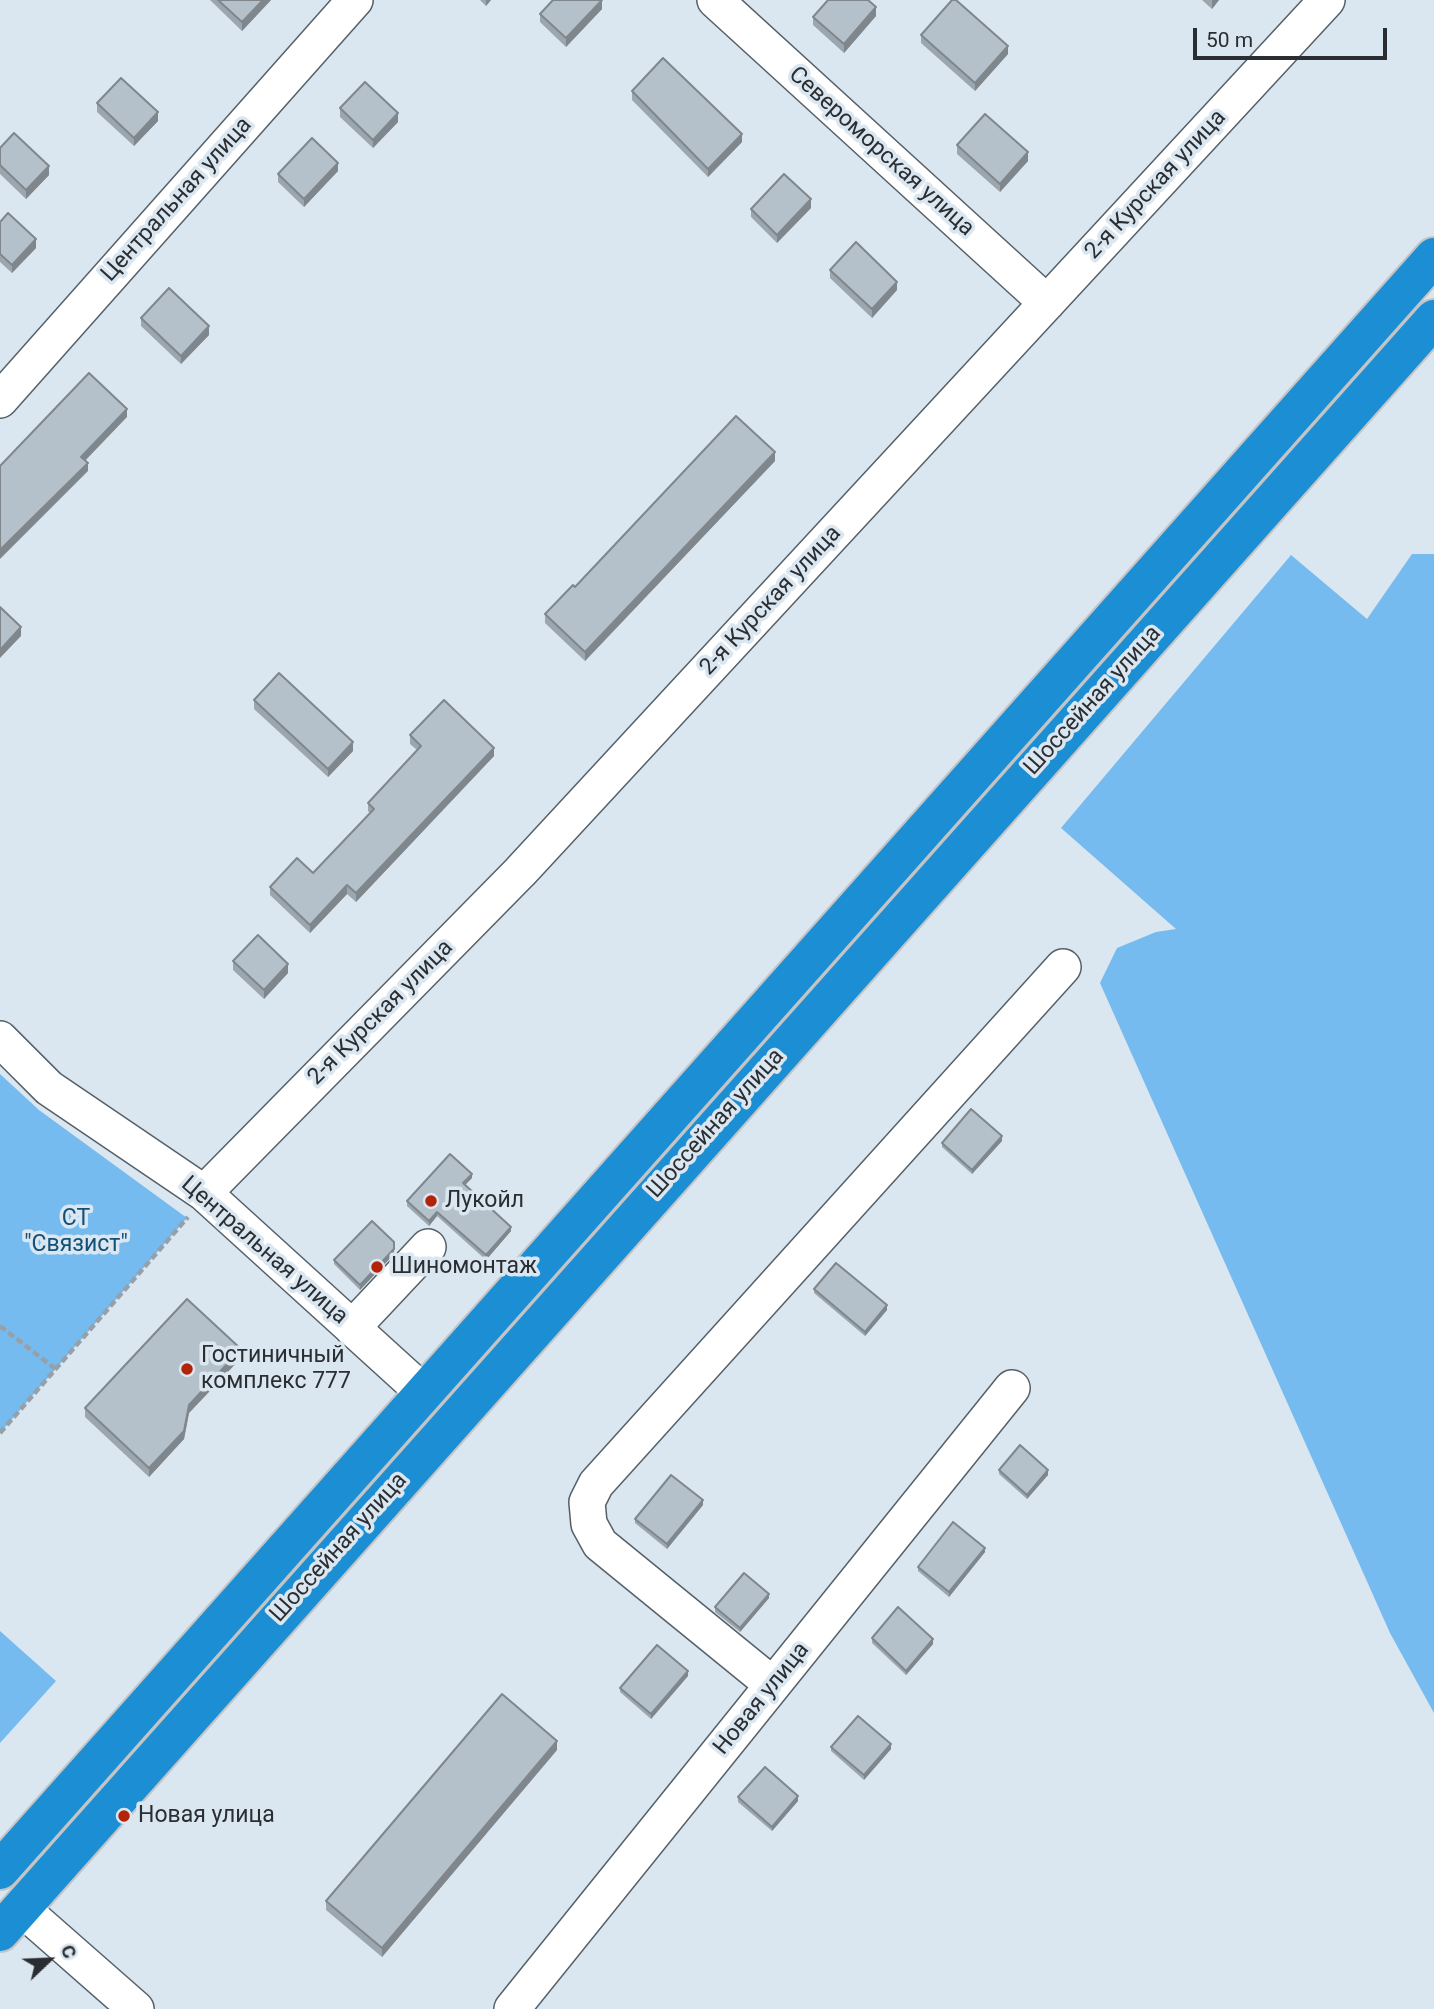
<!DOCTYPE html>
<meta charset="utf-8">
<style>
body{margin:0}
#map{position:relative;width:1434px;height:2009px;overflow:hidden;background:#dae6f0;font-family:Roboto,sans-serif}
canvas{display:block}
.north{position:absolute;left:14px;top:1925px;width:70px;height:70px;-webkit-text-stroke:5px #dae6f0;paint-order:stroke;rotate:67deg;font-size:19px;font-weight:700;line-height:28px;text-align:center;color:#2a2e32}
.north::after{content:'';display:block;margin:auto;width:24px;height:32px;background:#2a2e32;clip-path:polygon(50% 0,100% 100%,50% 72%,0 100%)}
.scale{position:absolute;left:1193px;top:28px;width:194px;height:32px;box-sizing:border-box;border:4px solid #2a2e32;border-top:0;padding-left:9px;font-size:21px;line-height:24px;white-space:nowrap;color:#2a2e32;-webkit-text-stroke:5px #dae6f0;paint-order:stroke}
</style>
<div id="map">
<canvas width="1434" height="2009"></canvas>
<div class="north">С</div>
<div class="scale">50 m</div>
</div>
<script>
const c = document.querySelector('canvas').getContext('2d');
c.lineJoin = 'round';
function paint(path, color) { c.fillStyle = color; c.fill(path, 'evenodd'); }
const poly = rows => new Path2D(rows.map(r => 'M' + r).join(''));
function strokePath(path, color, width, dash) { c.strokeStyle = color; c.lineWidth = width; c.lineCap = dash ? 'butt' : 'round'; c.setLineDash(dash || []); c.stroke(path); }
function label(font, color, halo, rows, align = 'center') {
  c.font = font + ' Roboto,sans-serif'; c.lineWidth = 7; c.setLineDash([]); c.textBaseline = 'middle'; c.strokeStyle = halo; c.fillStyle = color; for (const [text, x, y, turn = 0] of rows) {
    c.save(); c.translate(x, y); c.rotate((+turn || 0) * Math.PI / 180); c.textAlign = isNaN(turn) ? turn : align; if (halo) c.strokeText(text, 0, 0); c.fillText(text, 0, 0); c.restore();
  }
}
const green = poly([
 [1412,554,1434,554,1434,1713,1390,1633,1100,983,1117,948,1156,932,1176,929,1061,828,1291,555,1367,619],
 [0,1074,39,1110,187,1218,0,1433],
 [0,1631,56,1681,0,1743]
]);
const path = poly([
 [0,1326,57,1370],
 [0,1433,188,1217]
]);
const minor = poly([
 [715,0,1047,303],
 [0,400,355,0],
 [0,1039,49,1088,204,1193,423,1392],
 [204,1193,520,872,1327,0],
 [352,1328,428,1247],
 [773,1685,600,1544,589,1524,587,1502,596,1484,1063,967],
 [21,1908,136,2009],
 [512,2009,1012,1388]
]);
const highway = poly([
 [0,1870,1434,257],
 [0,1932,1434,319]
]);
const wall = poly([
 [210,0,271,0,242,31],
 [480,0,491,0,486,6],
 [1202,0,1219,0,1212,9],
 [602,9,566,47,540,22,540,14],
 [876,16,844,53,813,25,813,17],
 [921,35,1008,54,975,91,921,43],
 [632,91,742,142,708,177,632,100],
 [97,103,158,121,134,146,97,112],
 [340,108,398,122,373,148,340,117],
 [957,145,1028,161,1000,192,957,154],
 [0,148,49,175,26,199,0,174],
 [338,171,304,207,278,182,278,174],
 [811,208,777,243,751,217,751,209],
 [0,222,36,248,12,273,0,262],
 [830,270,897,290,872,318,830,278],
 [141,318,209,335,181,364,141,326],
 [775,461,585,661,545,623,545,614,575,587],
 [254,700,353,751,328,777,254,709],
 [410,735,494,756,356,902,347,894,310,933,270,895,270,887,313,873,370,813,368,811,368,803,417,750,410,744],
 [233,961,288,973,264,999,233,970],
 [1002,1141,972,1174,942,1147,942,1143],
 [472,1178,465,1185,511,1231,486,1260,437,1216,429,1226,407,1206,407,1201],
 [394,1254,360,1290,334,1264,334,1260],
 [814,1289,887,1310,865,1336,814,1293],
 [241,1358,189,1413,184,1439,149,1477,85,1417,85,1408],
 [999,1470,1048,1475,1027,1499,999,1474],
 [703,1505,667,1549,635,1523,635,1519],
 [985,1552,949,1597,918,1571,918,1567],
 [769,1598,740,1632,715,1612,715,1607],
 [872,1638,933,1644,906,1675,872,1643],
 [688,1676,651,1719,620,1692,620,1688],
 [831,1747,891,1749,864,1780,831,1751],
 [557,1750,382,1957,326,1910,326,1901],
 [738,1797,798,1801,772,1831,738,1802]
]);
const shadedWall = poly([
 [263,0,271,0,242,31,242,22],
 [486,0,491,0,486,6],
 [602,0,602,9,566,47,566,38],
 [1212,0,1219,0,1212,9],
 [876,7,876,16,844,53,844,44],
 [1008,46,1008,54,975,91,975,83],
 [158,112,158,121,134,146,134,138],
 [398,113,398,122,373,148,373,140],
 [742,134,742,142,708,177,708,169],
 [1028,152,1028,161,1000,192,1000,184],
 [338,163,338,171,304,207,304,199],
 [49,166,49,175,26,199,26,190],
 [811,199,811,208,777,243,777,235],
 [36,239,36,248,12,273,12,265],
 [897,282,897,290,872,318,872,309],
 [209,326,209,335,181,364,181,356],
 [127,409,127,417,81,465,81,457],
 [775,452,775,461,585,661,585,652],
 [88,463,88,471,0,559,0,550],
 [21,627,21,636,0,658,0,650],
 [353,742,353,751,328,777,328,769],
 [494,748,494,756,356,902,356,893],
 [347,885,347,894,310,933,310,925],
 [288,964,288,973,264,999,264,990],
 [1002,1136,1002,1141,972,1174,972,1170],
 [472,1174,472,1178,463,1187,463,1183],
 [437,1212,437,1216,429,1226,429,1221],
 [511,1227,511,1231,486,1260,486,1255],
 [394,1249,394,1254,360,1290,360,1285],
 [887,1305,887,1310,865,1336,865,1332],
 [241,1349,241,1358,189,1413,184,1439,149,1477,149,1468,189,1405],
 [1048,1470,1048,1475,1027,1499,1027,1495],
 [703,1500,703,1505,667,1549,667,1544],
 [985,1548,985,1552,949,1597,949,1592],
 [769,1594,769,1598,740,1632,740,1628],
 [933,1639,933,1644,906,1675,906,1671],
 [688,1671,688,1676,651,1719,651,1714],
 [557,1741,557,1750,382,1957,382,1948],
 [891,1744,891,1749,864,1780,864,1775],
 [798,1796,798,1801,772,1831,772,1827]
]);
const building = poly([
 [218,0,263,0,242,22,218,0],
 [553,0,602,0,566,38,540,14,553,0],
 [828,0,868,0,876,7,844,44,813,17,828,0],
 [952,0,956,0,1008,46,975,83,921,35,952,0],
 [663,58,742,134,708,169,632,91,663,58],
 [121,78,158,112,134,138,97,103,121,78],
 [365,82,398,113,373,140,340,108,365,82],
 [985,114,1028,152,1000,184,957,145,985,114],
 [14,133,49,166,26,190,0,165,0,148,14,133],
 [312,138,338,163,304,199,278,174,312,138],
 [784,174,811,199,777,235,751,209,784,174],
 [8,213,36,239,12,265,0,254,0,222,8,213],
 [856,242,897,282,872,309,830,270,856,242],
 [169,288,209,326,181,356,141,318,169,288],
 [89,373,127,409,81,457,88,463,0,550,0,466,89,373],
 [736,416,775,452,585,652,545,614,573,585,575,587,736,416],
 [0,607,21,627,0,650,0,607],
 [279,673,353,742,328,769,254,700,279,673],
 [444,700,494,748,356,893,347,885,310,925,270,887,297,858,313,873,374,809,368,803,421,746,410,735,444,700],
 [258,935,288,964,264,990,233,961,258,935],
 [971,1109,1002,1136,972,1170,942,1143,971,1109],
 [450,1154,472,1174,463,1183,511,1227,486,1255,437,1212,429,1221,407,1201,450,1154],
 [372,1221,394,1242,394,1249,360,1285,334,1260,372,1221],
 [836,1263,887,1305,865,1332,814,1289,836,1263],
 [187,1299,241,1349,189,1405,184,1431,149,1468,85,1408,187,1299],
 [1020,1445,1048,1470,1027,1495,999,1470,1020,1445],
 [671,1475,703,1500,667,1544,635,1519,671,1475],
 [953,1522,985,1548,949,1592,918,1567,953,1522],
 [744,1573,769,1594,740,1628,715,1607,744,1573],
 [898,1607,933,1639,906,1671,872,1638,898,1607],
 [657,1645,688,1671,651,1714,620,1688,657,1645],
 [502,1694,557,1741,382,1948,326,1901,502,1694],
 [858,1716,891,1744,864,1775,831,1747,858,1716],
 [765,1767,798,1796,772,1827,738,1797,765,1767]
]);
const markers = [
 [431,1201,7,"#b12409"],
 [377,1267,7,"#b12409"],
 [187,1369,7,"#b12409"],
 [124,1816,7,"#b12409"]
];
const streetNames = [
 ["Североморская улица",881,152,42],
 ["2-я Курская улица",1156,185,-47],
 ["Центральная улица",177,200,-48],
 ["2-я Курская улица",771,601,-47],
 ["Шоссейная улица",1093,701,-48],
 ["2-я Курская улица",381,1013,-45],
 ["Шоссейная улица",716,1124,-48],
 ["Центральная улица",264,1251,41],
 ["Шоссейная улица",339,1548,-48],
 ["Новая улица",762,1699,-51]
];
const poiNames = [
 ["Лукойл",445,1201],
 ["Шиномонтаж",391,1267],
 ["Гостиничный",201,1356],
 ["комплекс 777",201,1382],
 ["Новая улица",138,1816]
];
const parkNames = [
 ["СТ",76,1219],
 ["\"Связист\"",76,1245]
];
paint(green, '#76bbef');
strokePath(minor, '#556068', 38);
strokePath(highway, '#c3c4c6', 42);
strokePath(path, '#97a0a7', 4.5, [7, 3.5]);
strokePath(minor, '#fff', 35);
strokePath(highway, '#1c8ed3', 38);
paint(wall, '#9ca6ae');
paint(shadedWall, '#7f878d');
paint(building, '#b5c1ca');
strokePath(building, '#7f878d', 2);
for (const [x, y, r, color] of markers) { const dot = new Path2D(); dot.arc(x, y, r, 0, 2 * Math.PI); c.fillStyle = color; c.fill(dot); strokePath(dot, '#dae6f0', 2.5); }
label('23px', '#2a2e32', '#dae6f0', streetNames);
label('23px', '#2a2e32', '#dae6f0', poiNames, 'left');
label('23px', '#135077', '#dae6f0', parkNames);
</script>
